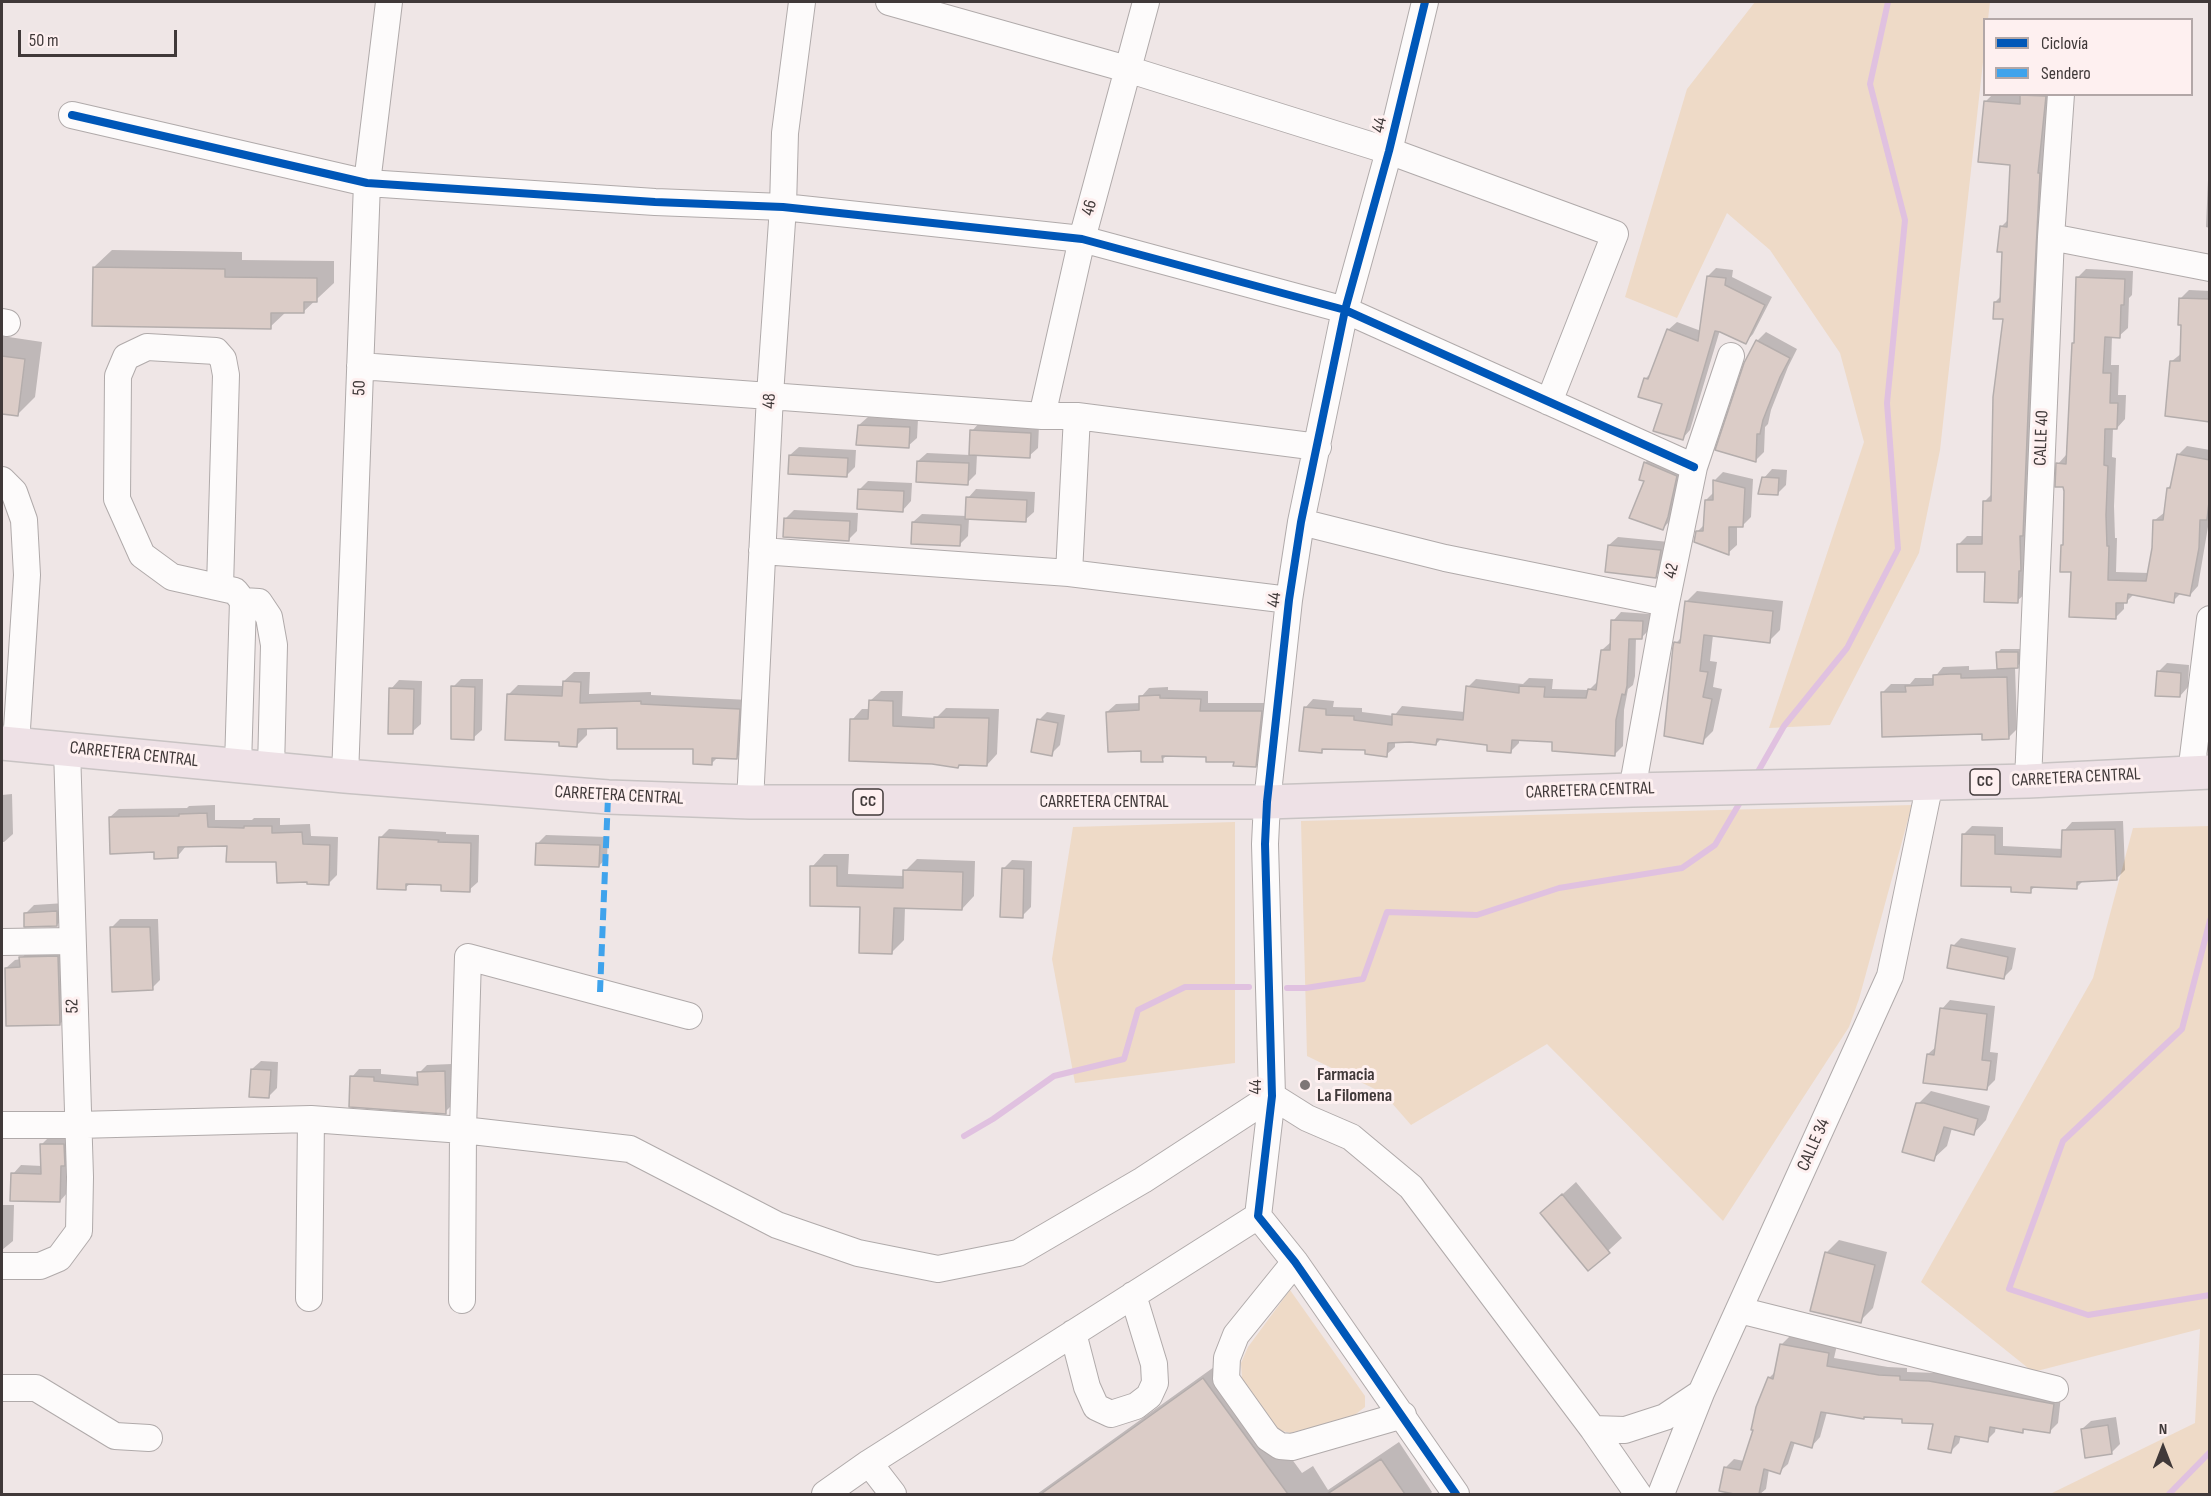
<!DOCTYPE html>
<meta charset="utf-8">
<style>
body{margin:0}
#map{position:relative;width:2211px;height:1496px;overflow:hidden;background:#efe6e6;font-family:"Sofia Sans Condensed",sans-serif}
canvas{display:block}
.frame{position:absolute;inset:0;border:3px solid #403939;pointer-events:none}
.legend{position:absolute;left:1983px;top:18px;width:210px;height:78px;box-sizing:border-box;background:#fef0f0;border:2px solid #b2a7a7;margin:0;padding:8px 10px;list-style:none;font-size:18px;color:#403939}
.legend li{display:flex;align-items:center;gap:12px;height:30px}
.legend b{width:30px;border:2px solid #b2a7a7}
.north{position:absolute;left:2133px;top:1418px;width:60px;height:60px;-webkit-text-stroke:4px #fef0f0;paint-order:stroke;rotate:0deg;font-size:16px;font-weight:700;line-height:24px;text-align:center;color:#403939}
.north::after{content:'';display:block;margin:auto;width:21px;height:27px;background:#403939;clip-path:polygon(50% 0,100% 100%,50% 72%,0 100%)}
.scale{position:absolute;left:18px;top:30px;width:159px;height:27px;box-sizing:border-box;border:3px solid #403939;border-top:0;padding-left:8px;font-size:18px;line-height:21px;white-space:nowrap;color:#403939;-webkit-text-stroke:4px #fef0f0;paint-order:stroke}
</style>
<div id="map">
<canvas width="2211" height="1496"></canvas>
<div class="frame"></div>
<ul class="legend">
<li><b style="height:8px;background:#0057b8"></b>Ciclovía</li>
<li><b style="height:8px;background:#3fa3ec"></b>Sendero</li>
</ul>
<div class="north">N</div>
<div class="scale">50 m</div>
</div>
<script>
const c = document.querySelector('canvas').getContext('2d');
c.lineJoin = 'round';
function paint(path, color) { c.fillStyle = color; c.fill(path, 'evenodd'); }
const poly = rows => new Path2D(rows.map(r => 'M' + r).join(''));
function strokePath(path, color, width, dash) { c.strokeStyle = color; c.lineWidth = width; c.lineCap = dash ? 'butt' : 'round'; c.setLineDash(dash || []); c.stroke(path); }
function label(font, color, halo, rows, align = 'center') {
  c.font = font + ' "Sofia Sans Condensed",sans-serif'; c.lineWidth = 6; c.setLineDash([]); c.textBaseline = 'middle'; c.strokeStyle = halo; c.fillStyle = color; for (const [text, x, y, turn = 0] of rows) {
    c.save(); c.translate(x, y); c.rotate((+turn || 0) * Math.PI / 180); c.textAlign = isNaN(turn) ? turn : align; if (halo) c.strokeText(text, 0, 0); c.fillText(text, 0, 0); c.restore();
  }
}
const green = poly([
 [1755,2,1990,2,1988,19,1984,20,1984,53,1940,450,1919,553,1830,725,1769,728,1864,442,1840,353,1770,250,1727,213,1677,318,1625,297,1687,89],
 [1912,805,1859,999,1849,1027,1723,1221,1547,1044,1411,1125,1383,1093,1307,1056,1301,821],
 [1235,822,1235,1063,1075,1083,1052,959,1073,827],
 [2209,826,2209,1494,2050,1494,2195,1423,2200,1329,2033,1372,1921,1282,2093,978,2133,828],
 [1290,1290,1365,1396,1365,1407,1352,1417,1290,1433,1276,1429,1242,1379,1241,1363,1248,1347]
]);
const shadow = poly([
 [1993,94,2053,94,2026,593,2017,601,1958,545,1967,536,1983,536,1985,501,1993,493,2005,317,1995,302,2001,296,2003,251,2001,227,2009,219,2012,164,1986,101],
 [2210,133,2210,228,2206,227],
 [112,250,242,252,242,260,334,261,334,283,303,312,286,312,270,327,94,267],
 [1716,268,1733,270,1732,277,1772,297,1753,334,1745,343,1720,330,1690,430,1682,439,1664,403,1645,379,1652,372,1668,330,1677,322,1701,331,1708,276],
 [2086,269,2133,271,2132,295,2129,298,2128,328,2119,336,2112,336,2111,365,2119,365,2118,395,2126,395,2125,419,2117,428,2113,428,2112,457,2116,458,2114,506,2115,538,2117,538,2116,572,2149,573,2153,548,2155,520,2165,512,2168,488,2172,484,2179,454,2187,446,2210,450,2210,515,2198,586,2190,595,2181,593,2173,601,2134,594,2127,601,2124,601,2124,609,2115,618,2073,570,2065,544,2064,486,2058,464,2066,455,2076,342,2077,278],
 [2189,290,2210,291,2210,420,2172,361,2182,353,2181,298],
 [1766,332,1797,349,1788,367,1771,410,1768,424,1765,427,1764,452,1756,460,1757,341],
 [2,336,42,342,35,397,17,415,2,413],
 [868,417,918,419,917,438,908,446,859,425],
 [980,422,1039,425,1038,448,1029,456,977,454,976,474,967,483,918,461,927,453,970,455,972,431],
 [799,447,856,450,855,467,847,475,790,455],
 [1653,454,1685,467,1671,520,1663,528,1646,480,1645,463],
 [1772,469,1787,470,1786,485,1778,493,1764,478],
 [1723,472,1753,479,1751,517,1742,526,1737,526,1737,545,1728,553,1697,532,1705,524,1706,500,1714,492,1715,480],
 [868,481,912,483,911,501,903,510,860,489],
 [976,489,1035,492,1034,512,1025,520,969,518,968,536,959,545,913,522,922,514,966,516,968,498],
 [794,510,858,513,857,531,848,540,786,518],
 [1618,537,1669,542,1664,568,1655,576,1609,545],
 [1697,591,1783,601,1780,630,1769,641,1713,635,1710,661,1717,662,1713,687,1722,689,1713,731,1702,742,1676,643,1683,636,1686,602],
 [1621,612,1650,614,1650,629,1641,638,1636,637,1635,676,1633,685,1628,689,1624,710,1623,746,1615,754,1554,740,1519,739,1519,743,1511,751,1489,743,1442,738,1436,744,1395,741,1395,747,1386,755,1367,748,1325,748,1321,752,1305,708,1313,699,1334,701,1333,707,1362,708,1362,712,1394,716,1402,706,1465,712,1468,687,1476,679,1523,684,1529,678,1553,679,1552,689,1589,690,1598,681,1602,650,1611,642,1613,621],
 [2001,649,2022,649,2021,663,2015,667,2017,729,2008,738,1984,732,1882,693,1891,684,1910,684,1915,678,1934,678,1943,667,1969,666,1969,670,1998,669,1997,653],
 [2167,663,2189,665,2188,687,2180,696,2158,672],
 [574,672,590,672,589,694,651,692,651,695,749,700,746,748,736,758,718,757,711,764,695,748,618,726,587,727,587,735,577,745,561,741,508,695,518,685,564,686,564,681],
 [461,679,483,679,482,730,473,738,453,687],
 [399,680,422,681,421,724,412,732,391,689],
 [1168,687,1168,690,1208,691,1208,703,1270,703,1264,757,1255,765,1207,756,1168,754,1162,760,1142,749,1107,712,1116,704,1141,703,1141,697,1149,688],
 [881,691,903,691,902,716,936,718,946,708,999,709,997,754,987,765,852,720,862,709,870,709,870,701],
 [1047,712,1065,715,1060,745,1051,754,1039,720],
 [12,794,13,834,4,842,2,842,2,795],
 [215,805,215,820,252,820,254,818,280,818,280,825,310,824,311,836,338,837,337,875,329,883,277,861,229,845,186,846,177,857,155,850,110,817,119,809,187,808,189,806],
 [2123,821,2125,870,2116,879,2084,880,2076,888,2036,886,2030,891,2013,886,1964,834,1972,826,2003,827,2003,846,2063,849,2064,831,2072,822],
 [389,829,446,832,446,834,479,835,478,882,469,890,442,884,411,883,405,888,381,837],
 [546,835,608,837,607,857,599,866,538,843],
 [824,854,849,854,848,874,904,876,905,871,917,859,975,861,974,896,962,909,905,907,904,940,892,952,862,905,812,867],
 [1012,860,1032,861,1031,907,1022,916,1003,869],
 [65,903,65,916,57,925,25,914,34,905],
 [120,919,158,919,160,980,152,988,111,928],
 [1961,938,2016,948,2012,969,2003,978,1953,946],
 [66,948,68,1015,60,1024,6,968,15,960,21,959,30,949],
 [1950,1000,1995,1006,1990,1052,1998,1053,1995,1080,1987,1088,1928,1054,1937,1046,1942,1009],
 [261,1061,278,1062,277,1088,268,1097,252,1069],
 [452,1064,453,1104,445,1112,352,1077,359,1069,381,1069,381,1074,419,1077,419,1073,427,1065],
 [1931,1091,1990,1106,1986,1120,1973,1134,1952,1128,1947,1146,1933,1159,1918,1104],
 [50,1136,72,1136,68,1192,60,1201,13,1174,21,1165,42,1166,41,1145],
 [1576,1182,1622,1238,1588,1269,1542,1213],
 [2,1205,14,1205,13,1241,2,1250],
 [1839,1240,1887,1252,1873,1308,1860,1321,1826,1253],
 [1790,1336,1837,1345,1834,1358,1888,1367,1907,1368,1907,1372,1939,1373,2061,1396,2058,1423,2049,1432,2026,1428,2022,1432,1996,1426,1995,1432,1987,1440,1961,1435,1959,1443,1951,1451,1935,1422,1903,1417,1827,1412,1820,1437,1812,1446,1795,1442,1788,1464,1779,1472,1769,1469,1766,1489,1760,1494,1742,1494,1721,1490,1725,1468,1734,1459,1744,1461,1769,1378,1776,1371,1781,1345],
 [1221,1362,1302,1473,1313,1466,1328,1490,1399,1442,1432,1492,1430,1494,1037,1494],
 [2116,1417,2120,1444,2111,1453,2082,1429,2091,1421]
]);
const stream = poly([
 [1755,777,1784,726,1847,648,1898,549,1887,403,1905,220,1870,84,1888,2],
 [2210,920,2182,1029,2063,1141,2009,1289,2088,1315,2210,1295],
 [1287,988,1306,988,1363,979,1387,912,1477,915,1559,888,1682,868,1715,845,1742,799],
 [964,1136,993,1119,1054,1076,1124,1059,1138,1010,1185,987,1249,987],
 [2169,1494,2210,1452]
]);
const building = poly([
 [2020,95,2046,96,2038,173,2040,173,2030,366,2023,536,2020,536,2021,571,2019,571,2018,603,1984,602,1985,572,1957,572,1957,544,1982,544,1983,501,1991,501,1993,397,2003,319,1993,319,1994,302,2000,302,2002,252,1997,252,2000,226,2007,227,2010,165,1978,162,1984,101,2020,104,2020,95],
 [93,267,225,269,225,277,317,278,317,302,304,302,304,313,271,313,271,329,92,326,93,267],
 [1707,276,1726,278,1725,285,1765,305,1746,344,1720,332,1715,331,1683,440,1653,431,1662,404,1638,397,1644,378,1648,379,1667,329,1698,341,1707,276],
 [2076,277,2125,279,2124,305,2121,305,2120,338,2105,337,2103,373,2111,373,2110,403,2118,403,2117,429,2105,429,2104,465,2108,466,2106,515,2107,546,2109,546,2108,580,2146,581,2152,548,2153,520,2163,520,2167,488,2170,488,2177,454,2210,460,2210,493,2207,520,2200,520,2199,548,2190,596,2175,593,2174,603,2128,594,2127,603,2116,603,2116,619,2069,617,2071,572,2060,572,2061,545,2063,545,2064,491,2063,487,2055,487,2056,463,2066,464,2072,343,2074,343,2076,277],
 [2179,298,2210,299,2210,422,2165,416,2170,361,2180,361,2181,325,2178,325,2179,298],
 [1756,340,1790,358,1780,377,1763,420,1760,434,1757,434,1756,462,1715,450,1744,363,1756,340],
 [2,356,25,359,18,416,2,414,2,356],
 [858,425,910,427,909,448,856,445,858,425],
 [970,430,1031,433,1030,458,969,455,970,430],
 [789,455,848,458,847,477,788,474,789,455],
 [917,461,969,463,968,485,916,482,917,461],
 [1644,462,1677,476,1668,517,1663,530,1629,518,1644,481,1639,480,1644,462],
 [1762,477,1779,478,1778,495,1758,494,1762,477],
 [1713,480,1745,488,1743,527,1729,527,1729,555,1694,542,1696,531,1703,531,1705,500,1713,500,1713,480],
 [858,489,904,491,903,512,857,509,858,489],
 [966,497,1027,500,1026,522,965,519,966,497],
 [784,518,850,521,849,541,783,537,784,518],
 [912,522,961,525,960,546,911,544,912,522],
 [1608,545,1661,550,1656,578,1605,572,1608,545],
 [1685,601,1773,611,1770,643,1704,635,1700,671,1708,672,1703,697,1712,699,1703,744,1664,736,1673,646,1674,642,1680,643,1685,601],
 [1611,620,1643,621,1642,639,1629,639,1627,686,1625,695,1622,694,1616,720,1615,756,1552,751,1552,742,1512,740,1511,753,1487,751,1487,745,1437,739,1436,745,1410,742,1388,743,1387,757,1365,754,1365,750,1322,749,1322,753,1299,751,1304,707,1326,709,1326,715,1354,716,1354,720,1392,725,1392,714,1463,720,1466,686,1519,693,1519,686,1545,687,1544,697,1586,698,1588,689,1596,690,1601,650,1610,650,1611,620],
 [1996,652,2018,652,2018,668,1997,669,1996,652],
 [2157,671,2181,673,2180,697,2155,696,2157,671],
 [1950,674,1961,674,1961,678,2007,677,2009,739,1982,740,1982,734,1882,737,1881,692,1906,692,1905,686,1933,685,1933,675,1950,674],
 [563,681,581,682,580,703,641,701,641,704,740,709,737,759,712,758,712,765,693,764,693,749,617,749,617,728,578,729,577,747,559,746,559,742,505,740,507,694,562,696,563,681],
 [451,686,475,687,474,740,451,739,451,686],
 [389,688,414,689,413,734,388,734,389,688],
 [1160,695,1160,698,1201,699,1200,711,1262,711,1256,767,1233,766,1234,762,1206,762,1206,757,1162,756,1163,762,1141,762,1141,751,1108,752,1106,712,1139,710,1139,696,1160,695],
 [869,700,893,701,893,726,934,728,934,717,989,718,987,766,959,765,958,768,932,764,849,761,850,719,868,719,869,700],
 [1037,719,1058,723,1052,756,1031,752,1037,719],
 [207,813,208,827,244,828,244,826,272,826,272,833,302,832,303,844,330,845,329,885,307,884,307,882,277,883,276,862,226,862,227,846,178,847,178,858,154,859,154,852,110,854,109,817,179,816,179,814,207,813],
 [2115,829,2117,880,2077,882,2077,889,2031,887,2031,893,2011,892,2011,887,1961,886,1962,834,1995,835,1995,854,2061,857,2062,830,2115,829],
 [379,837,439,840,438,842,471,843,470,892,441,891,441,885,406,884,406,890,377,889,379,837],
 [536,843,600,845,599,867,535,865,536,843],
 [810,866,837,866,837,886,903,888,903,870,963,872,962,910,894,908,892,954,859,953,860,907,810,906,810,866],
 [1002,868,1024,869,1023,918,1000,917,1002,868],
 [57,911,57,926,24,927,24,913,57,911],
 [110,927,150,927,153,990,112,992,110,927],
 [1951,945,2008,957,2004,979,1947,968,1951,945],
 [58,956,60,1025,6,1026,5,968,20,967,19,957,58,956],
 [1940,1008,1987,1014,1982,1060,1991,1061,1987,1090,1923,1083,1927,1054,1934,1055,1940,1008],
 [251,1069,271,1070,269,1098,249,1097,251,1069],
 [445,1071,446,1114,349,1107,350,1076,374,1077,374,1081,418,1085,417,1072,445,1071],
 [1916,1103,1924,1103,1978,1119,1974,1135,1944,1127,1934,1161,1902,1152,1916,1103],
 [40,1144,64,1144,65,1166,61,1166,60,1202,10,1201,11,1173,41,1174,40,1144],
 [1562,1194,1610,1253,1588,1271,1540,1213,1562,1194],
 [1825,1252,1875,1265,1861,1323,1810,1311,1825,1252],
 [1780,1344,1829,1353,1827,1366,1879,1375,1900,1376,1900,1380,1929,1381,2054,1404,2050,1433,2023,1429,2023,1433,1990,1427,1988,1442,1955,1436,1951,1453,1928,1449,1933,1424,1902,1423,1902,1419,1864,1417,1864,1419,1821,1412,1812,1448,1791,1442,1780,1474,1764,1469,1759,1494,1734,1494,1719,1491,1724,1467,1740,1470,1753,1430,1751,1430,1756,1407,1768,1377,1773,1379,1780,1344],
 [1203,1378,1288,1494,1041,1494,1203,1378],
 [2108,1425,2112,1454,2085,1458,2081,1429,2108,1425],
 [1381,1459,1405,1494,1327,1494,1381,1459]
]);
const minor = poly([
 [889,2,1127,69,1389,151,1615,234,1549,402],
 [72,115,367,183,655,202,783,207,1082,239,1345,310,1694,467],
 [2051,237,2210,268],
 [2,322,7,323],
 [360,366,1042,416,1077,416,1318,447],
 [1042,416,1082,239,1146,2],
 [2,480,14,492,24,520,27,575,16,744],
 [1301,522,1445,558,1666,603],
 [762,551,1069,573,1289,600],
 [1069,573,1077,416],
 [220,587,226,375,223,359,216,351,147,347,126,357,118,376,117,499,142,555,172,577,235,591,243,601,238,765],
 [243,601,259,602,269,617,274,645,271,769],
 [2191,773,2210,619],
 [345,776,367,183,389,2],
 [2028,781,2051,237,2061,94],
 [1632,790,1666,603,1694,467,1731,356],
 [750,802,770,395,783,207,785,133,802,2],
 [2,942,72,941],
 [1272,1096,1307,1118,1351,1137,1411,1187,1593,1429,1638,1494],
 [2,1125,77,1125,311,1119,463,1130,630,1149,777,1225,858,1253,938,1269,1018,1253,1143,1180,1272,1096],
 [1258,1216,1272,1096,1265,844,1267,802,1289,600,1301,522,1345,310,1389,151,1425,2],
 [1258,1216,1295,1262,1456,1494],
 [1295,1262,1236,1335,1227,1358,1226,1379,1268,1438,1280,1446,1292,1447,1403,1415],
 [2,1266,40,1266,59,1258,79,1231,80,1177,67,749],
 [309,1298,311,1119],
 [462,1300,463,1130,468,957,689,1016],
 [1739,1310,2055,1389],
 [1073,1333,1087,1387,1096,1407,1111,1414,1136,1406,1149,1396,1155,1383,1154,1364,1133,1295],
 [2,1388,36,1388,115,1436,149,1438],
 [1593,1429,1625,1430,1665,1417,1701,1393],
 [825,1494,869,1463],
 [893,1494,869,1463,1258,1216],
 [1661,1494,1701,1393,1890,976,1930,783]
]);
const highway = poly([
 [2,743,345,776,608,797,750,802,1267,802,1632,790,2028,781,2210,772]
]);
const quiet = poly([
 [600,992,608,797]
]);
const cycleway = poly([
 [1425,2,1389,151,1345,310,1301,522,1289,600,1267,802,1265,844,1272,1096,1258,1216,1295,1262,1456,1494],
 [72,115,367,183,655,202,783,207,1082,239,1345,310,1694,467]
]);
const markers = [
 [1305,1085,6,"#7d7676"]
];
const shields = [
 [1985,782,30],
 [868,802,30]
];
const shieldNames = [
 ["CC",1985,782],
 ["CC",868,802]
];
const streetNames = [
 ["44",1380,125,-77],
 ["46",1090,208,-75],
 ["50",360,388,-88],
 ["48",770,401,-87],
 ["CALLE 40",2042,438,-88],
 ["42",1672,571,-78],
 ["44",1275,600,-83],
 ["CARRETERA CENTRAL",134,755,6],
 ["CARRETERA CENTRAL",2076,778,-3],
 ["CARRETERA CENTRAL",1590,791,-2],
 ["CARRETERA CENTRAL",619,796,3],
 ["CARRETERA CENTRAL",1104,802],
 ["52",73,1006,-92],
 ["44",1256,1087,-90],
 ["CALLE 34",1814,1145,-66]
];
const poiNames = [
 ["Farmacia",1317,1075],
 ["La Filomena",1317,1096]
];
paint(green, '#eedac7');
paint(shadow, '#0003');
strokePath(stream, '#e0c1e0', 6);
paint(building, '#dbccc7');
strokePath(building, '#b4adac', 1.5);
strokePath(minor, '#b0aaaa', 28);
strokePath(highway, '#c8c3c3', 36);
strokePath(minor, '#fdfbfb', 26);
strokePath(highway, '#eee1e6', 33);
strokePath(quiet, '#3fa3ec', 6, [12, 6]);
strokePath(cycleway, '#0057b8', 8);
for (const [x, y, r, color] of markers) { const dot = new Path2D(); dot.arc(x, y, r, 0, 2 * Math.PI); c.fillStyle = color; c.fill(dot); strokePath(dot, '#fef0f0', 2); }
for (const [x, y, w] of shields) { const box = new Path2D(); box.roundRect(x - w / 2, y - 13, w, 26, 4.5); c.fillStyle = '#fef0f0'; c.fill(box); strokePath(box, '#403939', 1.5); }
label('bold 16px', '#403939', null, shieldNames);
label('18px', '#403939', '#fef0f0', streetNames);
label('bold 18px', '#403939', '#fef0f0', poiNames, 'left');
</script>
